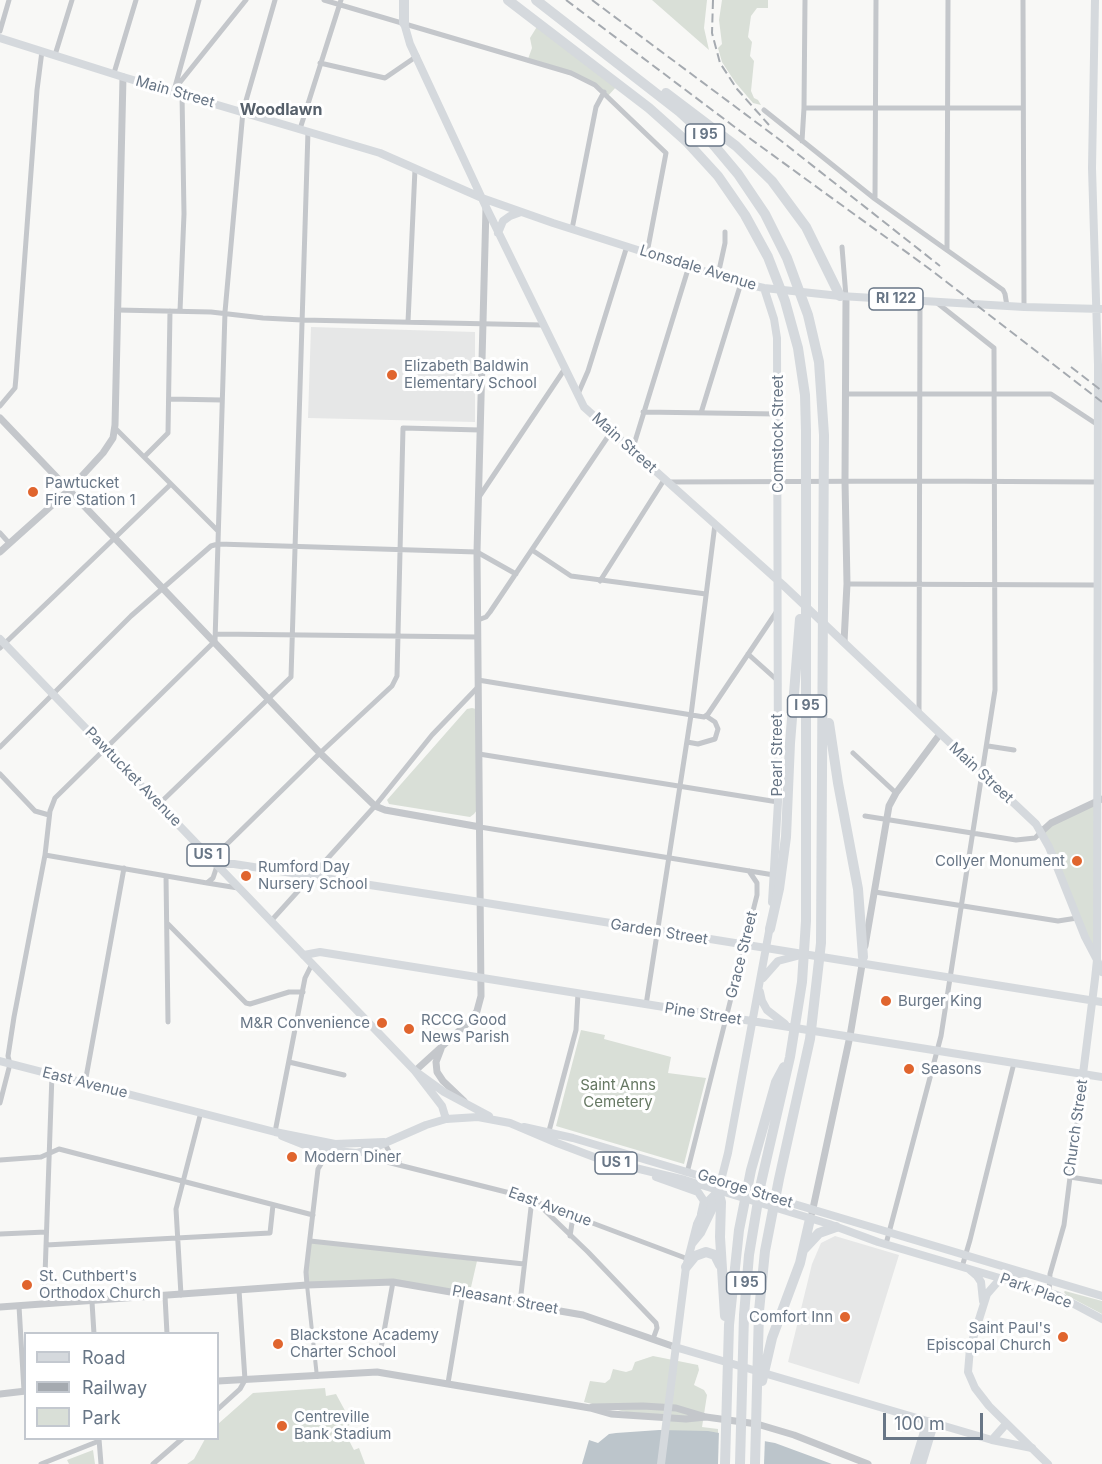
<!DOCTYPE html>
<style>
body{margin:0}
#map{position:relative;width:1102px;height:1464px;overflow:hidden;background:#f8f8f6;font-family:Inter,sans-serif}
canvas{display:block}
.legend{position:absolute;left:24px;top:1332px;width:195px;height:108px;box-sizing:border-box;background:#fff;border:2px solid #c3c8cf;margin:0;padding:8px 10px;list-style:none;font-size:18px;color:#687686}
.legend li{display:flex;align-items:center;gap:12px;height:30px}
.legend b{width:30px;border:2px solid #c3c8cf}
.scale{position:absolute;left:883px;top:1413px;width:100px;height:27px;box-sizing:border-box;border:3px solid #687686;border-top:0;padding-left:8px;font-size:18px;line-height:21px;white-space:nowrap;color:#687686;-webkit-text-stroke:4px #fff;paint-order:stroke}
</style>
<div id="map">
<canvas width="1102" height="1464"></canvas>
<ul class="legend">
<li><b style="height:8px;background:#d5d9dd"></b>Road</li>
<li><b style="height:8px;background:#a5aab0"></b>Railway</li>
<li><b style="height:16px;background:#d9dfd7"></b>Park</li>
</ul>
<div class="scale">100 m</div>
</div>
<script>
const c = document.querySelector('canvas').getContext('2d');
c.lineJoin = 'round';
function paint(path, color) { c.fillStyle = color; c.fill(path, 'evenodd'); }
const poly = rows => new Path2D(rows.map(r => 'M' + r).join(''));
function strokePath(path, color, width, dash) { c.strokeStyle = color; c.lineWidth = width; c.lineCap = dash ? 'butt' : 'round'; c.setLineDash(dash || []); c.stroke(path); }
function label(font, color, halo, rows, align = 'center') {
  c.font = font + ' Inter,sans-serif'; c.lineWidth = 6; c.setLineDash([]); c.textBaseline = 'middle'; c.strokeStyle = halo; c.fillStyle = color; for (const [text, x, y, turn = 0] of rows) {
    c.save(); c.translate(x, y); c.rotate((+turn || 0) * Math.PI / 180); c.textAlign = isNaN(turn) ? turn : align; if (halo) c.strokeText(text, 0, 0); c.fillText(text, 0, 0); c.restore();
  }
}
const built = poly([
 [311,327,475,332,475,422,308,418],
 [835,1236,899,1255,859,1384,788,1362,812,1264,821,1243]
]);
const green = poly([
 [652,0,707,0,704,28,709,50],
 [722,0,768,0,768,8,757,8,751,16,748,37,752,42,750,56,754,61,751,91,754,98,758,100,761,105,753,103,735,82,722,62,718,48,722,44,719,20],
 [538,25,617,86,607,97,588,82,528,59,532,48,530,38],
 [472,708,476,709,477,810,474,814,470,817,389,804,387,800,467,709],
 [1094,802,1097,958,1037,829],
 [581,1030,605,1035,604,1039,671,1057,668,1073,706,1078,684,1164,556,1126],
 [309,1242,477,1261,469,1296,393,1283,305,1283],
 [1065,1291,1102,1301,1102,1314,1066,1295,1064,1292],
 [653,1356,698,1365,699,1370,694,1385,704,1390,707,1395,702,1427,718,1429,718,1433,663,1431,664,1421,584,1402,590,1381,605,1383,610,1379,613,1369,626,1372,632,1370,635,1362],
 [325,1388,326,1396,336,1394,349,1418,351,1424,343,1429,354,1450,359,1448,365,1464,187,1464,194,1459,205,1439,218,1438,218,1424,253,1393],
 [93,1450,95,1464,69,1464,67,1460]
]);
const water = poly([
 [659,1430,708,1431,775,1443,832,1464,582,1464,589,1440,598,1443,609,1434,616,1433]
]);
const pier = poly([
 [719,1430,765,1438,764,1464,718,1464]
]);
const pedestrian = poly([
 [307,1285,317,1377]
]);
const minor = poly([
 [324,0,571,73,595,85,666,153,647,253],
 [1023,0,1024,307],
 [0,31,9,0],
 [55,55,72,0],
 [320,63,385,78,417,56],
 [114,73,136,0],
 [175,87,199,0],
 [173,91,246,0],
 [804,108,1022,108],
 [764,110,875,199,1003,290,1005,294,1007,306],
 [300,129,341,0],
 [802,141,804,108,805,0],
 [875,199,876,0],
 [572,229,596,107,604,92],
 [842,247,846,297],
 [947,250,948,0],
 [718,275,725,243,725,232],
 [117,310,211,312,263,318,302,320,542,325],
 [180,311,184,214,182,94],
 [408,322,415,169],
 [578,394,588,371,627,246],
 [845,394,1051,394,1098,425],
 [169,399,222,400],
 [0,406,15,388,16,377,37,90,42,51],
 [643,412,777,414],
 [701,413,741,283],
 [115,428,218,531],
 [632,451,689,266],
 [144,457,168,433,170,311],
 [667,482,920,481,1098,482],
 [479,497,564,370],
 [0,533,9,543],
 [532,550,571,576,706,594],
 [600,581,664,480],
 [847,584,1096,585],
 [478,620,486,617,490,612,611,432],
 [216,634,478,637],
 [0,648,171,484],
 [748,654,777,680],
 [478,680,704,717,708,714,777,611],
 [919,714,920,300],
 [687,742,698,744,715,739,718,729,715,722,706,716],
 [988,746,1014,750],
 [0,747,131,616,211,546,218,544,477,552,516,574],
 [853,753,896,793],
 [479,754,778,802],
 [0,774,35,811,49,815],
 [159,804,291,677,308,131],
 [865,816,1016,840,1035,838,1041,832],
 [480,827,774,875],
 [45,855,207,883,213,878,223,848,320,753,392,686,397,676,403,428,480,430],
 [166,876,168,1022],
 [207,883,238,888],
 [875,892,1058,921,1077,918],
 [271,921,375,806,432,735,478,687],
 [167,923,246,1003,250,1004,289,992,303,992],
 [646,1005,691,715,715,524],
 [289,1062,344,1075],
 [85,1083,124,868],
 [0,1103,10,1064,8,1056,14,1017,45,855,50,811,55,798,215,641,225,312,243,111,275,0],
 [549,1131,576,1030,578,993],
 [275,1132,305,978,312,964],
 [384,1142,392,1157,399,1162],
 [363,1143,365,1154,371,1158,518,1195,688,1259],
 [0,1160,41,1157,59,1149,313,1215],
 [687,1173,757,895,757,883,749,871],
 [1070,1177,1102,1182],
 [534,1200,588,1252,656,1323,657,1328,653,1339],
 [0,1234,46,1232],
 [570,1236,572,1223,580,1218],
 [310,1241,524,1264],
 [886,1244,941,1036,995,690,994,348,936,302],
 [46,1245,270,1233,273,1205],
 [962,1267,970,1240,1014,1063],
 [307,1285,306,1272,318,1169,324,1159,339,1153],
 [1049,1293,1050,1274,1064,1225,1083,1074],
 [181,1295,176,1209,201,1112],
 [165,1296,167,1334],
 [92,1302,94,1334],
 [520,1303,532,1199],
 [44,1304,52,1074],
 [19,1306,24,1391],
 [381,1348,393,1282],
 [448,1383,463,1293],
 [218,1409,240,1389,245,1380,239,1290],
 [99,1439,101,1464],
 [41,1464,99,1441],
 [153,1464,183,1438]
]);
const tertiary = poly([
 [0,418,320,753,375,806,385,810,480,827],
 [0,552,69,490,103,453,113,438,115,425,123,77],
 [844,642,847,584,845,481,846,297],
 [1041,832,1051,823,1102,799],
 [865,946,889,806,896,793,940,734],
 [441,1049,436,1062,437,1072,443,1081,464,1101],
 [415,1071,471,1020,477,1011,481,996,477,552,486,207],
 [812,1213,850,1036,863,959],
 [0,1307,307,1285,393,1282,583,1315,675,1347],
 [218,1381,377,1372,590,1408,611,1414,686,1419,706,1417],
 [0,1394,26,1391],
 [592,1407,643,1406,676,1408,706,1417,757,1424,794,1435,868,1464]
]);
const secondary = poly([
 [0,38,123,77,380,153,482,198,553,223,741,283,764,288,840,296],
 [498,233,503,221,510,216,521,212],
 [764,288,774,319,777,338,778,802,772,902],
 [216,864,234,864,480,902,1102,1002],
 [304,955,320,952,1083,1074,1095,979,1097,960,1085,937,1049,847,1036,824,783,585,584,407,486,207,410,44,404,23],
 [763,978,778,961,797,956],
 [760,992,762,1001,767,1010,785,1024],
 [0,1061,275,1132,335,1144,384,1142],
 [282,1136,302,1144,326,1150,357,1153,369,1150,426,1125,446,1119],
 [692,1244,701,1233,715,1204,728,1153,770,926],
 [675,1347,992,1440,1006,1424],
 [992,1440,1032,1448],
 [661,1464,686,1267,697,1224,708,1201,718,1191],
 [914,1464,927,1422],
 [922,1464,934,1424]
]);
const primary = poly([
 [1095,0,1092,168,1098,365,1097,960,1102,972],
 [840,296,1024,307,1102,309],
 [0,639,415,1071,444,1092,489,1116],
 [415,1071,442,1106,446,1119,478,1117,510,1123,557,1143,602,1160,685,1180,829,1224,878,1242,1057,1295,1102,1319],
 [1083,1074,1102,1077],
 [524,1127,573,1138,1102,1296],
 [656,1177,698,1192,704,1201,701,1214],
 [970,1270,977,1276,981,1282,983,1301],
 [1023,1273,1001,1278,987,1294,970,1348,968,1372,975,1388,989,1406,1048,1464]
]);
const motorway = poly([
 [508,0,649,108,686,141,718,176,745,215,768,257,785,301,798,348,805,395,806,431,806,921,802,982,790,1057,761,1183,749,1255,744,1315,740,1464],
 [536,0,680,112,707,137,738,174,765,214,787,258,808,315,819,362,824,435,821,943,810,1039,779,1179,765,1251,759,1311,755,1464],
 [404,23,404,0],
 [666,93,736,146,772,181,806,227,840,296],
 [829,723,838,783,858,889,863,957],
 [770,929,779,889,786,837,790,743,800,619],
 [718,1191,721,1202,720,1237,725,1316],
 [804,1249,819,1233,836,1227],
 [686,1267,695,1256,706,1252,715,1255,720,1265],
 [762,1381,772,1338,800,1263,810,1219],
 [725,1464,729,1325,739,1230,751,1170,776,1082,784,1067]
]);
const rail = poly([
 [566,0,752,140,931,270,1102,402],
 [592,0,780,140,940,266],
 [713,0,712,33,720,63,737,89,769,125],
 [1071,367,1102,391]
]);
const markers = [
 [392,375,6,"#e0652e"],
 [33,492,6,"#e0652e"],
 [1077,861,6,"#e0652e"],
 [246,876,6,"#e0652e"],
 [886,1001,6,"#e0652e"],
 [382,1023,6,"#e0652e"],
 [409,1029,6,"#e0652e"],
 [909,1069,6,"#e0652e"],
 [292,1157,6,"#e0652e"],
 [27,1285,6,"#e0652e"],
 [845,1317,6,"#e0652e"],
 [1063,1337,6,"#e0652e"],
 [278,1344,6,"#e0652e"],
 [282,1426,6,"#e0652e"]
];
const shields = [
 [705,135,39],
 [896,299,54],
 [807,706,39],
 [208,855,42],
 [616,1163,42],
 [746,1283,39]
];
const shieldNames = [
 ["I 95",705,135],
 ["RI 122",896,299],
 ["I 95",807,706],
 ["US 1",208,855],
 ["US 1",616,1163],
 ["I 95",746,1283]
];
const streetNames = [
 ["Main Street",175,92,16],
 ["Lonsdale Avenue",698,268,17],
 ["Comstock Street",778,434,-90],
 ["Main Street",624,443,42],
 ["Pearl Street",777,755,-90],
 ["Main Street",981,773,43],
 ["Pawtucket Avenue",133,777,46],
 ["Garden Street",659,932,9],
 ["Grace Street",742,955,-76],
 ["Pine Street",703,1014,9],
 ["East Avenue",85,1083,14],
 ["Church Street",1076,1128,-82],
 ["George Street",745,1189,17],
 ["East Avenue",550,1207,20],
 ["Park Place",1036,1291,20],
 ["Pleasant Street",505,1300,10]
];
const poiNames = [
 ["Elizabeth Baldwin",404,366],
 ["Elementary School",404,383],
 ["Pawtucket",45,483],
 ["Fire Station 1",45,500],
 ["Collyer Monument",1065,861,"right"],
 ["Rumford Day",258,867],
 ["Nursery School",258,884],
 ["Burger King",898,1001],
 ["RCCG Good",421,1020],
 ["News Parish",421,1037],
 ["M&R Convenience",370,1023,"right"],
 ["Seasons",921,1069],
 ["Modern Diner",304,1157],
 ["St. Cuthbert's",39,1276],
 ["Orthodox Church",39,1293],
 ["Comfort Inn",833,1317,"right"],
 ["Saint Paul's",1051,1328,"right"],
 ["Episcopal Church",1051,1345,"right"],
 ["Blackstone Academy",290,1335],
 ["Charter School",290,1352],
 ["Centreville",294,1417],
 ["Bank Stadium",294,1434]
];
const parkNames = [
 ["Saint Anns",618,1085],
 ["Cemetery",618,1102]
];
const neighbourhoodNames = [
 ["Woodlawn",281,110]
];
paint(built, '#e6e7e7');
paint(green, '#d9dfd7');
paint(water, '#bcc5cb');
paint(pier, '#f8f8f6');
strokePath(pedestrian, '#c4c7cb', 4);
strokePath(minor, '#c4c7cb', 5);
strokePath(tertiary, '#c4c7cb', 7);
strokePath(secondary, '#d5d9dd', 8);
strokePath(primary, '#d5d9dd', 8);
strokePath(motorway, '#d5d9dd', 10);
strokePath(rail, '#a5aab0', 2, [9, 4.5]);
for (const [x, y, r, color] of markers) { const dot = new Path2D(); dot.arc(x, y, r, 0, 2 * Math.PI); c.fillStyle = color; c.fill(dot); strokePath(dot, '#fff', 2); }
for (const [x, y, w] of shields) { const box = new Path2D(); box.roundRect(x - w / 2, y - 11, w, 22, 4.5); c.fillStyle = '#fff'; c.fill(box); strokePath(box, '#687686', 1.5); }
label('bold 14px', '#687686', null, shieldNames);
label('15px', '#687686', '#fff', streetNames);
label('15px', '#687686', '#fff', poiNames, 'left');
label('15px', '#667863', '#fff', parkNames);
label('bold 16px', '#56606b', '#fff', neighbourhoodNames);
</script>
